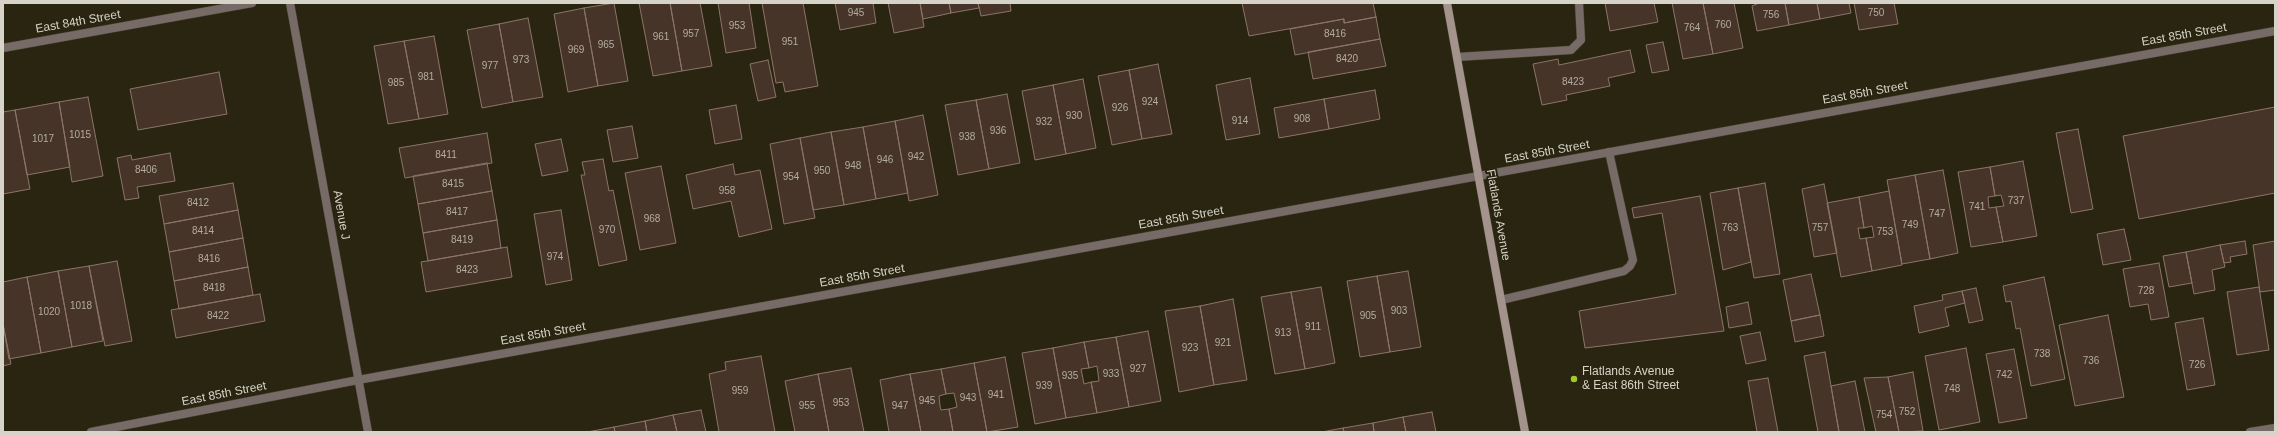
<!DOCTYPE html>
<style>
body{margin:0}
#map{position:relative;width:2278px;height:435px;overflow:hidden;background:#292511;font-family:Helvetica,sans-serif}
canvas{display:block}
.frame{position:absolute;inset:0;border:4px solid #d6d4c8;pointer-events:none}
</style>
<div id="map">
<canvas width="2278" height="435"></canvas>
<div class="frame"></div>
</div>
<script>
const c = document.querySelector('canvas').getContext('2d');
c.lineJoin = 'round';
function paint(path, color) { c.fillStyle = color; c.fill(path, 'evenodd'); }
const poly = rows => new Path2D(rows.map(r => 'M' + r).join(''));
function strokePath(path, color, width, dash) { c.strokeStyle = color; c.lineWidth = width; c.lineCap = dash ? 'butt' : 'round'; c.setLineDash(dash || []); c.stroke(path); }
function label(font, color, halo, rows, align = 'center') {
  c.font = font + ' Helvetica,sans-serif'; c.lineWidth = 4; c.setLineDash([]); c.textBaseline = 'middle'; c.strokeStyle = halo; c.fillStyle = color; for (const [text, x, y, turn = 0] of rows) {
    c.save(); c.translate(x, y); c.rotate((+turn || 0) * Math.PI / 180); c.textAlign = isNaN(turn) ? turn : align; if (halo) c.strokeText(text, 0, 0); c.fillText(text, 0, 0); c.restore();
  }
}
const building = poly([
 [614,3,628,81,598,86,584,8,614,3],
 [639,3,670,3,682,71,653,76,639,3],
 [670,3,700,3,712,66,682,71,670,3],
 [718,3,749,3,756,48,726,53,718,3],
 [762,3,803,3,818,86,785,92,783,82,776,83,762,3],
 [835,3,873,3,876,23,840,30,835,3],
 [888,3,920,3,924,27,894,33,888,3],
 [920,3,949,3,951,13,923,19,920,3],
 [949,3,978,3,979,8,951,13,949,3],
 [978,3,1010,3,1011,11,981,16,978,3],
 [1242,3,1373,3,1376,17,1344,23,1344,19,1249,36,1242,3],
 [1605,3,1654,3,1658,22,1610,31,1605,3],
 [1672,3,1703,3,1713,54,1683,59,1672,3],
 [1703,3,1734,3,1743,48,1713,54,1703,3],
 [1759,3,1785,3,1789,25,1757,31,1752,6,1759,3],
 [1785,3,1817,3,1820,19,1789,25,1785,3],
 [1817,3,1849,3,1851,13,1820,19,1817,3],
 [1854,3,1894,3,1898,24,1859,30,1854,3],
 [584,8,598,86,568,92,554,14,584,8],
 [1376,17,1380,39,1295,55,1290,29,1344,19,1344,23,1376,17],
 [528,18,543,97,513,102,499,24,528,18],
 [499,24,513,102,482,108,467,30,499,24],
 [434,36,448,114,419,119,404,41,434,36],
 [1380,39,1386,66,1313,79,1308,52,1380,39],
 [404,41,419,119,388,124,374,46,404,41],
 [1663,42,1669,70,1652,73,1646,45,1663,42],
 [1630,50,1635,72,1608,78,1610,86,1566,95,1567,100,1542,105,1533,64,1558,59,1559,65,1630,50],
 [768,60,776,97,758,101,750,64,768,60],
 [1158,64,1172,134,1142,139,1129,70,1158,64],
 [1129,70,1142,139,1112,145,1098,76,1129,70],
 [219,72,227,114,138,130,130,89,219,72],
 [1250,78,1260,134,1226,140,1216,85,1250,78],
 [1083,79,1096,148,1066,154,1053,85,1083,79],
 [1053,85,1066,154,1035,160,1022,91,1053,85],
 [1375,90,1380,119,1329,129,1324,99,1375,90],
 [1007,94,1020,163,989,169,976,100,1007,94],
 [88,97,103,176,72,182,59,102,88,97],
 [1324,99,1329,129,1279,138,1274,108,1324,99],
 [976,100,989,169,958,175,945,105,976,100],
 [59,102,70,167,27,175,15,110,59,102],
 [736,105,742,139,715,144,709,110,736,105],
 [2275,107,2275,193,2139,219,2123,136,2275,107],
 [15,110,30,189,3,194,3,112,15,110],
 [923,115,938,195,909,201,895,121,923,115],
 [895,121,908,193,876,199,863,127,895,121],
 [632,126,638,158,613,162,607,130,632,126],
 [863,127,876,199,844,205,831,132,863,127],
 [2078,129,2093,209,2071,213,2056,133,2078,129],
 [831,132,844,205,813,210,800,138,831,132],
 [487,133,492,163,405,178,399,148,487,133],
 [800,138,815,218,784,224,770,144,800,138],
 [561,139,568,171,542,176,535,144,561,139],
 [170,153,175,181,137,187,139,198,125,200,117,158,131,155,132,160,170,153],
 [603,159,609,191,613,190,627,260,599,266,581,175,585,175,582,162,603,159],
 [2023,161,2037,236,2003,242,1996,207,2004,206,2001,195,1995,196,1990,167,2023,161],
 [487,163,492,191,418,204,413,176,487,163],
 [733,164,735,175,760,170,772,229,739,237,731,201,693,209,686,175,733,164],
 [661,166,676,243,640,250,625,173,661,166],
 [1990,167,1995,196,1988,197,1989,208,1996,207,2003,242,1971,247,1958,172,1990,167],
 [1943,170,1958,253,1930,259,1915,175,1943,170],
 [1915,175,1930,259,1902,264,1887,180,1915,175],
 [233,183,238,210,164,224,159,196,233,183],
 [1765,183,1780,274,1754,278,1738,188,1765,183],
 [1824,184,1837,253,1814,257,1802,189,1824,184],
 [1738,188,1751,262,1723,270,1710,193,1738,188],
 [492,191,497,220,423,233,418,204,492,191],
 [1889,191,1902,265,1872,271,1866,238,1874,237,1872,226,1864,228,1859,197,1889,191],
 [1700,196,1724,331,1585,348,1579,311,1676,294,1662,213,1634,218,1632,208,1700,196],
 [1859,197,1864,228,1858,228,1860,239,1866,238,1872,271,1841,277,1827,203,1859,197],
 [238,210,243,238,169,252,164,224,238,210],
 [561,210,572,280,546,285,534,214,561,210],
 [497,220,501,248,428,261,423,233,497,220],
 [2124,229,2131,260,2103,265,2097,234,2124,229],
 [243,238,248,267,174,281,169,252,243,238],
 [2245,241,2247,254,2230,257,2231,262,2224,263,2220,245,2245,241],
 [2275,241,2275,290,2260,292,2253,245,2275,241],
 [2220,245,2225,267,2212,270,2215,290,2194,294,2186,252,2220,245],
 [507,247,512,277,426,292,421,262,507,247],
 [2186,252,2192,283,2169,287,2163,256,2186,252],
 [117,261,132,341,105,346,89,266,117,261],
 [2159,263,2169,317,2151,320,2148,304,2130,307,2123,269,2159,263],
 [89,266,103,341,72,347,58,271,89,266],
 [248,267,253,295,179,309,174,281,248,267],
 [58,271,72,347,41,353,27,277,58,271],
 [1408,271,1421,347,1390,352,1377,276,1408,271],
 [1811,274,1820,315,1791,321,1783,280,1811,274],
 [1377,276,1390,352,1360,357,1347,281,1377,276],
 [27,277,41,353,9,359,3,324,3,282,27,277],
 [2044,277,2065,379,2031,386,2020,328,2016,329,2011,301,2006,302,2003,286,2044,277],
 [1321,287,1335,363,1305,369,1291,292,1321,287],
 [2259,287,2269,350,2237,355,2227,292,2259,287],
 [1976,288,1983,320,1969,323,1962,291,1976,288],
 [1962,291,1965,303,1945,308,1949,326,1919,333,1914,306,1943,300,1942,295,1962,291],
 [1291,292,1305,369,1275,374,1261,297,1291,292],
 [260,294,265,321,176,338,171,310,260,294],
 [1233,299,1247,380,1214,385,1200,306,1233,299],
 [1748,302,1752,324,1729,328,1726,307,1748,302],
 [1200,306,1214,385,1179,392,1165,311,1200,306],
 [1820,315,1824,336,1795,342,1791,321,1820,315],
 [2108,315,2124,397,2075,406,2059,325,2108,315],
 [2203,318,2215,385,2187,390,2175,323,2203,318],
 [3,324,11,364,3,366,3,324],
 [1148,331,1161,401,1129,407,1116,337,1148,331],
 [1760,332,1766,360,1746,364,1740,336,1760,332],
 [1116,337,1129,407,1097,413,1091,382,1099,381,1097,366,1089,368,1084,342,1116,337],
 [1084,342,1089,368,1081,369,1084,384,1091,382,1097,413,1066,418,1053,348,1084,342],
 [1053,348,1066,418,1035,424,1022,353,1053,348],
 [1966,348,1980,422,1939,430,1925,356,1966,348],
 [2014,349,2027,418,1999,423,1986,354,2014,349],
 [1825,352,1831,386,1839,432,1818,432,1804,356,1825,352],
 [761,356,775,432,719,432,709,374,726,370,725,362,761,356],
 [1005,357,1018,427,987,432,974,363,1005,357],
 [974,363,987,432,953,432,949,409,957,407,956,402,954,393,946,394,941,369,974,363],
 [851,368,864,432,829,432,818,374,851,368],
 [941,369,946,394,939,396,940,406,941,410,949,409,953,432,921,432,910,374,941,369],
 [1913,372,1923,431,1899,432,1888,377,1913,372],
 [818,374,829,432,795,432,785,381,818,374],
 [910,374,921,432,889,432,880,380,910,374],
 [1888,377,1899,432,1876,432,1864,378,1888,377],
 [1768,378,1778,432,1757,432,1748,381,1768,378],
 [1855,381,1865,432,1839,432,1831,386,1855,381],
 [701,410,706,432,677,432,673,415,701,410],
 [1432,412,1436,432,1406,432,1403,417,1432,412],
 [673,415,677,432,647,432,645,421,673,415],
 [1403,417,1406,432,1374,432,1373,423,1403,417],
 [645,421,647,432,615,432,614,427,645,421],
 [1373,423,1374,432,1344,432,1343,428,1373,423],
 [614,427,615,432,587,432,614,427],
 [1343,428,1344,432,1322,432,1343,428]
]);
const lane = poly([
 [1457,57,1571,50,1581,40,1579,3],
 [1501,300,1624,271,1630,266,1633,260,1609,152]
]);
const street = poly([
 [290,3,368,432],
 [3,48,252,3],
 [91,432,358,380,2275,31],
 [2250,432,2275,428]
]);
const secondary = poly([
 [1447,3,1525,432]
]);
const markers = [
 [1574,379,4,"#9fca2d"]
];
const numberNames = [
 ["945",856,13],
 ["750",1876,13],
 ["756",1771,15],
 ["760",1723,25],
 ["953",737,26],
 ["764",1692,28],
 ["957",691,34],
 ["8416",1335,34],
 ["961",661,37],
 ["951",790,42],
 ["965",606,45],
 ["969",576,50],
 ["8420",1347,59],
 ["973",521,60],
 ["977",490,66],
 ["981",426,77],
 ["8423",1573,82],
 ["985",396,83],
 ["924",1150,102],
 ["926",1120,108],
 ["930",1074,116],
 ["908",1302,119],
 ["914",1240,121],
 ["932",1044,122],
 ["936",998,131],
 ["1015",80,135],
 ["938",967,137],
 ["1017",43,139],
 ["8411",446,155],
 ["942",916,157],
 ["946",885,160],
 ["948",853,166],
 ["8406",146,170],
 ["950",822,171],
 ["954",791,177],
 ["8415",453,184],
 ["958",727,191],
 ["737",2016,201],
 ["8412",198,203],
 ["741",1977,207],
 ["8417",457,212],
 ["747",1937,214],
 ["968",652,219],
 ["749",1910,225],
 ["763",1730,228],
 ["757",1820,228],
 ["970",607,230],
 ["8414",203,231],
 ["753",1885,232],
 ["8419",462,240],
 ["974",555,257],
 ["8416",209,259],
 ["8423",467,270],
 ["8418",214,288],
 ["728",2146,291],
 ["1018",81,306],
 ["903",1399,311],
 ["1020",49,312],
 ["8422",218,316],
 ["905",1368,316],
 ["911",1313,327],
 ["913",1283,333],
 ["921",1223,343],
 ["923",1190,348],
 ["738",2042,354],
 ["736",2091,361],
 ["726",2197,365],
 ["927",1138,369],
 ["933",1111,374],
 ["742",2004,375],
 ["935",1070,376],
 ["939",1044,386],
 ["748",1952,389],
 ["959",740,391],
 ["941",996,395],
 ["943",968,398],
 ["945",927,401],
 ["953",841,403],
 ["955",807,406],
 ["947",900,406],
 ["752",1907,412],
 ["754",1884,415]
];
const streetNames = [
 ["East 84th Street",78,22,-10],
 ["East 85th Street",2184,35,-10],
 ["East 85th Street",1865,93,-10],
 ["East 85th Street",1547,152,-10],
 ["Avenue J",341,215,80],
 ["Flatlands Avenue",1498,215,80],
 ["East 85th Street",1181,218,-10],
 ["East 85th Street",862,276,-10],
 ["East 85th Street",543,334,-10],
 ["East 85th Street",224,394,-11]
];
const poiNames = [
 ["Flatlands Avenue",1582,372],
 ["& East 86th Street",1582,386]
];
paint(building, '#473429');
strokePath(building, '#8b7569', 1);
strokePath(lane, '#45412e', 9);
strokePath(street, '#45412e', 9);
strokePath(secondary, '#45412e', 9);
strokePath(lane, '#766b67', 8);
strokePath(street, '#766b67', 8);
strokePath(secondary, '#a4928d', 8);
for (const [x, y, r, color] of markers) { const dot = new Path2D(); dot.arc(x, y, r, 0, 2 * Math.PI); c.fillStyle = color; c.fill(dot); strokePath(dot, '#292511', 1.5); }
label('10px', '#b2aca0', null, numberNames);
label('12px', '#d6d4c8', '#292511', streetNames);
label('12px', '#d6d4c8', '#292511', poiNames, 'left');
</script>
